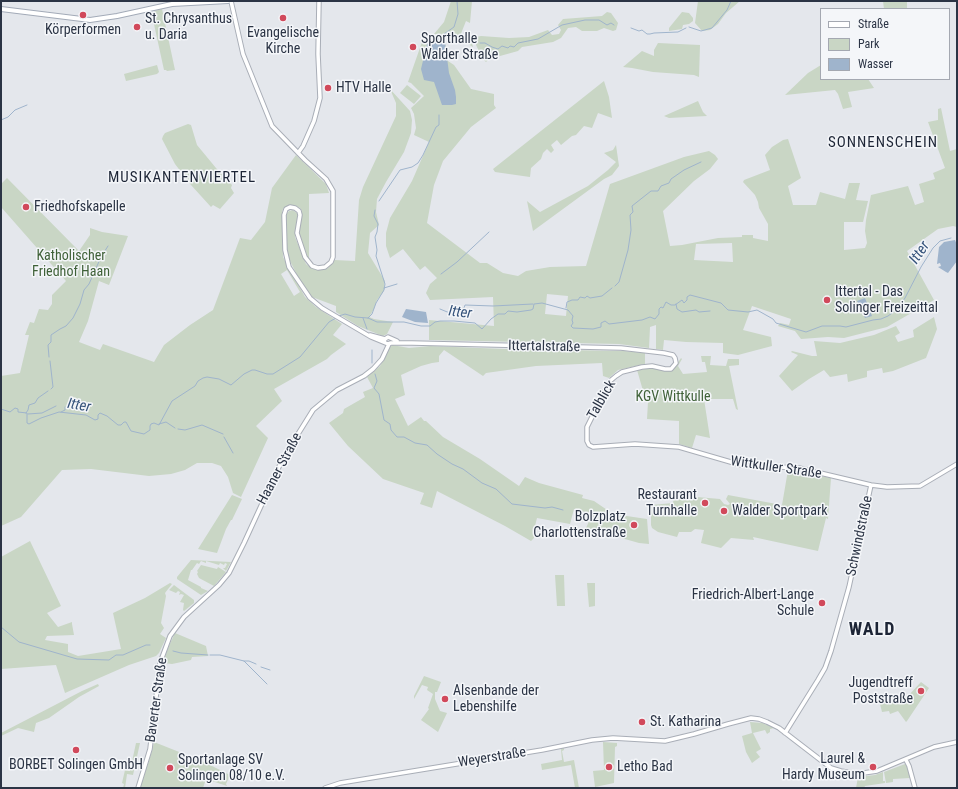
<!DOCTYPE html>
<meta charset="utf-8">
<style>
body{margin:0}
#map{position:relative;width:958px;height:789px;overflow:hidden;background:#e4e7ec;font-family:"Roboto Condensed",sans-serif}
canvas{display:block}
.frame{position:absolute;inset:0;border:2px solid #2b3445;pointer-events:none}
.legend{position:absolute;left:820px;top:8px;width:130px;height:72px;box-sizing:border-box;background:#f4f6f9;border:1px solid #a4a8b1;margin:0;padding:5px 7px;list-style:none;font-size:12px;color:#2b3445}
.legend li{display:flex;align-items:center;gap:8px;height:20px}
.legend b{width:20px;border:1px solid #a4a8b1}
</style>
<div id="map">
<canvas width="958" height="789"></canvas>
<div class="frame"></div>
<ul class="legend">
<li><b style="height:5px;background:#fff"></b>Straße</li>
<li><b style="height:11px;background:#c9d6c5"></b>Park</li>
<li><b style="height:11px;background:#9fb4cc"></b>Wasser</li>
</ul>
</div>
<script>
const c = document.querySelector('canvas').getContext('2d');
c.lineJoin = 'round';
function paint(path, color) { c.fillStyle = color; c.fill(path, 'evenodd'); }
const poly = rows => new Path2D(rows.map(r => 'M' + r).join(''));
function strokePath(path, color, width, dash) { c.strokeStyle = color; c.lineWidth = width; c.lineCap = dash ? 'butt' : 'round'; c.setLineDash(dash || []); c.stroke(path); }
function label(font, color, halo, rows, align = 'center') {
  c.font = font + ' "Roboto Condensed",sans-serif'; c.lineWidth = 3; c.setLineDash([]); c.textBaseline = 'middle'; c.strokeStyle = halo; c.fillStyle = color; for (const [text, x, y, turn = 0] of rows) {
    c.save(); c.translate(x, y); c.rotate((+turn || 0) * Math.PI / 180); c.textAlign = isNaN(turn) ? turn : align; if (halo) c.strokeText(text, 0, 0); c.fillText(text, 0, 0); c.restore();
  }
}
const green = poly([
 [451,1,472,1,470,23,466,21,460,36,471,39,473,47,468,44,449,40,448,38,441,35,434,34,444,22],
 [698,1,740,1,726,13,718,24,710,30,702,31,695,23],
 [883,1,907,1,907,9,884,9],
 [162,9,175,70,167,71,166,70,164,70,152,15,154,14,154,11],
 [607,12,611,13,618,23,616,30,613,31,604,28,597,31,582,31,576,27,568,28,561,38,553,42,522,47,518,51,500,56,494,54,486,62,483,59,476,45,476,37,481,36,509,38,529,37,548,30,552,35,559,34,561,30,558,25,563,19,602,16],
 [682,12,689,13,693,18,693,21,689,24,683,25,682,29,669,31,669,28],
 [437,36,445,41,448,61,454,65,471,89,494,94,494,105,496,108,471,127,443,161,434,185,427,223,480,263,487,263,503,273,518,276,526,271,550,267,586,266,610,184,684,157,709,151,715,155,718,159,710,169,694,181,663,211,670,246,682,245,718,238,742,237,742,235,753,235,753,238,768,241,768,224,759,208,758,202,755,195,743,182,744,180,770,170,765,155,772,147,783,140,788,139,801,178,788,186,793,205,816,205,820,192,845,199,849,183,860,183,856,200,868,201,863,222,844,222,844,250,865,248,867,243,865,231,866,220,871,195,908,186,915,205,924,202,919,184,935,179,933,173,945,168,928,122,938,120,938,109,941,108,950,151,957,149,957,227,953,226,938,229,907,251,934,300,887,327,844,338,828,337,801,339,795,331,778,326,780,323,789,325,791,319,752,306,743,330,771,337,772,346,738,355,723,353,723,343,686,342,664,340,663,350,656,349,656,325,650,327,649,348,619,344,429,340,429,320,494,326,493,297,430,300,426,293,430,284,437,278,425,266,420,270,403,249,390,258,386,246,386,233,390,218,412,181,429,142,414,135,416,128,414,114,411,108,424,96,411,83,408,82,422,42,426,43,427,39],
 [732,243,733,262,694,260,696,244],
 [547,294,568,296,566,316,545,314],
 [658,43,700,45,699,77,694,75,653,72,632,68,623,67,642,51,654,56,654,50],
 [157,65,159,72,157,74,126,81,124,74],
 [821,65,821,79,868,79,874,88,848,92,852,107,843,109,838,94,835,90,785,95,808,73],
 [604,81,609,97,612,118,598,113,592,128,584,126,576,135,572,136,561,145,557,140,551,145,554,150,551,153,547,149,543,153,541,159,531,168,530,177,495,172,493,169],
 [407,85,421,96,414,104,400,93],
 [390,89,410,111,412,120,411,133,404,152,386,182,377,199,376,212,379,225,370,233,368,253,385,281,384,291,377,300,374,309,369,317,374,319,393,322,387,334,383,336,358,326,336,312,336,306,312,297,301,283,289,259,286,250,286,214,289,211,293,210,298,214,295,237,306,264,311,268,317,270,323,270,328,268,334,260,355,261,359,200,363,187,396,116,396,103],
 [698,101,703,112,707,116,669,118,664,116],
 [188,124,191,125,197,145,216,168,232,185,231,188,234,193,220,209,213,205,211,207,191,185,175,164,162,139,163,136,165,133],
 [616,145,619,166,612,175,604,179,533,231,527,201,540,212,588,186,608,170,616,162,604,153,613,150],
 [296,155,326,184,329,193,309,194,309,261,299,234,302,211,300,208,294,205,289,205,283,209,282,212,283,257,305,297,316,307,342,324,333,335,346,344,331,355,327,359,274,389,282,401,256,426,268,438,241,497,233,493,228,477,221,466,212,463,197,463,185,470,171,474,149,476,91,469,62,470,21,517,1,526,1,376,20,373,29,335,25,335,30,322,34,323,39,309,48,310,52,304,52,295,66,281,1,207,1,184,7,178,79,251,90,235,90,228,102,232,128,236,109,285,99,281,88,321,79,342,100,350,103,344,154,362,164,345,190,325,213,310,240,238,251,240,265,222,272,188],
 [287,270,300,292,294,296,281,274],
 [934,317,937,329,926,358,893,371,883,373,882,368,867,371,867,377,848,382,847,374,830,377,824,370,809,379,792,391,779,376,798,355,791,352,792,351,812,356,817,356,814,341,840,343,874,335,896,326,900,333,895,336,898,342,914,337,913,330],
 [392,345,409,348,430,346,505,349,624,351,645,353,645,364,618,370,609,378,603,376,602,363,536,366,486,373,483,376,444,350,439,356,439,362,432,363,421,366,401,375,405,395,395,399,408,426,421,417,424,421,426,421,443,437,480,459,519,486,525,477,539,483,583,495,582,498,594,501,613,514,647,519,649,544,639,543,586,528,591,517,589,513,574,509,570,524,537,518,533,534,534,535,534,538,531,541,505,526,437,491,432,508,420,504,424,493,383,479,348,446,329,423,343,413,344,409,365,397,363,392,373,388,367,377,380,366,389,349],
 [701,356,711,356,710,365,726,366,728,359,739,359,739,365,729,366,738,410,736,409,733,399,704,399,710,438,696,435,692,448,679,444,679,421,647,419,648,402,646,401,637,370,653,368,669,371,673,370,681,358,682,359,678,366,683,374,707,372,705,362,702,362],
 [788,470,831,478,828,519,826,518,818,551,753,537,754,540,731,538,721,548,701,543,704,530,695,529,691,532,679,532,677,537,658,532,652,528,651,525,651,505,673,503,674,495,720,499,724,504,728,505,730,504,726,499,728,495,782,505],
 [232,495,242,499,232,520,231,520,226,529,217,553,198,549],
 [30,541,61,606,47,613,58,627,72,622,72,624,74,635,47,636,45,640,68,644,68,652,78,656,121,649,113,613,145,598,170,583,172,584,165,593,166,596,161,623,164,628,160,634,166,638,159,653,156,656,129,665,65,693,56,665,1,669,1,718,1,557],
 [191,560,231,562,226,571,223,568,225,568,227,564,225,563,224,565,220,563,219,565,206,561,206,563,201,561,199,564,197,563,192,570,191,570,188,580,201,587,201,588,208,591,201,595,177,579,177,577],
 [201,565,217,569,218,567,226,572,214,586,199,578,197,574,198,572,197,571],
 [555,575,564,575,565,606,557,606],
 [587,583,595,583,595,606,589,607],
 [174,585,194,600,194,603,184,611,183,610,184,603,180,602,184,595,181,594,179,595,180,592,178,591,176,593,169,590],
 [175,633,206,646,208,656,192,657,191,660,172,664,163,663,168,648],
 [424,676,441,682,437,692,435,692,435,699,440,711,447,713,438,732,421,720,429,709,428,708,433,694,427,690,428,687,422,685,414,699,414,696],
 [921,682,929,688,907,721,906,722,898,711,890,714,889,711,882,712,880,704,891,702,908,696],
 [98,684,99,686,79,697,49,718,36,723,34,732,18,728,1,736,1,733,82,691],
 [750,722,763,723,774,728,770,729,770,732,767,734,765,730,753,733,761,749,756,752,760,757,752,763,746,752,742,736,752,733],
 [154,742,202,761,230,775,226,784,227,786,206,779,203,788,140,788,152,751],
 [603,742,617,743,617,746,615,747,614,783,595,787,593,771,604,770],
 [136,743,140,743,133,775,127,774,125,788,123,788,124,784,122,783,125,770,130,771],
 [564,748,564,750,562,751,564,762,574,760,579,788,575,788,571,765,542,770,541,764,562,760,561,749],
 [905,764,908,768,910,778,893,779,893,782,886,783,884,772],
 [883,772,883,781,885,781,885,783,865,786,864,788,856,788,858,777,875,775]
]);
const water = poly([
 [437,37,445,42,449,73,455,90,456,97,456,104,452,105,442,105,434,82,424,80,421,69,428,40],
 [955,240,957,245,957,261,948,273,946,272,938,267,941,266,940,263,937,264,939,247,944,242],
 [865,298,872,316,865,318,857,301],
 [406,309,426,312,428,323,415,322,402,317]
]);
const stream = poly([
 [689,27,701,31,712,28,727,10,731,1],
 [631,28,639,31,642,30,647,34,650,34,654,33,678,32,686,28],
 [444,34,454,27,458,14,457,1],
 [445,34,452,34],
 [461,40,469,43],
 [480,43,485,43,492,47,498,49,502,46,508,48,510,46,514,47,518,43,538,39,562,25,585,20,599,20,607,25,611,23,614,25],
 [1,120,8,117,15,110,27,105],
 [379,201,400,170,412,167,418,163,423,155,436,127,439,125,439,115],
 [441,274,457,262,489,232],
 [615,286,619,282,628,250,631,230,630,215,633,212,632,206,651,191,658,191,661,186,669,183,671,179,684,170,701,162],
 [384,288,397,284],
 [676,304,677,309,682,312,696,310,699,312,710,311],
 [566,308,567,302,572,300,578,300,580,297,585,298,587,296,590,298,602,296,612,288],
 [440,309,457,316],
 [462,314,465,305,493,306,533,304],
 [339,316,345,314,355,317,368,318,377,322,404,322,421,326,430,326,435,322,440,321,454,321,475,323,482,329,491,319,498,314,505,314,508,311,517,312,531,310,533,309,534,304,542,303,568,310,573,316,572,320,573,323,571,326,573,328,593,329,601,327,601,323,605,321,609,324,642,320,650,317,655,319,659,314,659,309,661,307,663,308,666,302,671,305,675,305,682,300,684,303,687,300,687,297,690,295,721,303,728,310,748,312,757,310,773,319,776,323,806,332,822,326,840,326,846,327,873,320,881,319,888,316,896,310,905,298,921,267,933,248,940,241,951,238],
 [363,318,367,329],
 [368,318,372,314,376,303,384,290,385,284,376,256,377,250,375,237,377,232,378,224,374,216,375,210],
 [49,357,48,345,51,342,51,335,60,329,66,326,73,318,80,304,84,290,89,284,101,257,108,246],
 [50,361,53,387,51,389],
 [372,363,372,350],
 [375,374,377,381,374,388,379,394,384,420,390,424,391,430,397,437,404,437,415,443,427,445,437,454,452,464,463,469,482,483,496,489,512,504,545,508,552,507,563,510],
 [1,409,10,412,15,408,18,409,18,412,27,413,27,423,29,424,41,418,59,412,86,415,95,420,98,419,98,415,100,413,107,416,118,425,121,425,124,422,126,422,131,431,144,434,150,430,150,426,151,424,154,423,159,425,172,401,195,386,198,381,203,378,207,377,219,379,231,385,244,374,252,370,255,370,267,374,273,374,300,357,329,322,336,318],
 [61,412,65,410,65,407],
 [26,413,28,410,29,405,35,403,38,398,48,391],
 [28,414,42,413,56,406],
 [159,424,166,422,175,428],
 [178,429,185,430,202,425,223,434],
 [224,437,233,453],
 [1,627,19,642,77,659,109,660,116,655,123,655,146,645,150,645],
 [173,651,181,653,208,655],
 [210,655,220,655,244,661,267,684],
 [244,661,249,661,256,664],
 [261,667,270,670]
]);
const secondary = poly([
 [231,1,243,54,272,126,305,160,326,179,333,191,333,257,331,262,325,267,318,268,312,266,305,257,297,233,300,215,299,211,295,208,290,207,286,209,284,215,285,250,289,267,310,298,322,308,371,337,388,344,391,343,412,343,621,348,664,353,673,355,675,358,676,363,671,369,665,369,652,366,642,367,622,372,616,376,610,381,587,427,587,441,589,445,593,447,635,444,679,447,741,465,799,468,871,485,887,487,920,486,957,464],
 [298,153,303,146,314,121,320,98,318,54,319,1],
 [370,335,385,339],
 [384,342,385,339,388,337,397,341],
 [785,733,818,680,825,668,831,651,849,587,871,485],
 [906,760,909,766,915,788],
 [138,788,150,749,160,663,170,636,184,617,219,585,229,573,244,543,283,458,313,410,337,390,364,376,373,369,382,359,389,344],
 [325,788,340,783,542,750,592,740,613,738,665,741,694,734,728,724,751,718,759,719,767,722,779,728,831,768,841,771,857,774,877,771,934,747,957,742]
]);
const primary = poly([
 [1,9,90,20,117,16,172,4,228,1]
]);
const markers = [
 [83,15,4,"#d1495b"],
 [283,18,4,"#d1495b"],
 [137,27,4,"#d1495b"],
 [413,47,4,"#d1495b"],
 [328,88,4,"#d1495b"],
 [26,207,4,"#d1495b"],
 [827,300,4,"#d1495b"],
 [705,503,4,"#d1495b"],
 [724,511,4,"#d1495b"],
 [634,525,4,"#d1495b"],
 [822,603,4,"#d1495b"],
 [921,691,4,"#d1495b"],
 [445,699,4,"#d1495b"],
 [642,722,4,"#d1495b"],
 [76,750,4,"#d1495b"],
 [609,767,4,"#d1495b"],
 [873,767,4,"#d1495b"],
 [170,768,4,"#d1495b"]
];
const poiNames = [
 ["St. Chrysanthus",145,19],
 ["u. Daria",145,35],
 ["Körperformen",83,30,"center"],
 ["Evangelische",283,33,"center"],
 ["Kirche",283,49,"center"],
 ["Sporthalle",421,39],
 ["Walder Straße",421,55],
 ["HTV Halle",336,88],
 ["Friedhofskapelle",34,207],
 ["Ittertal - Das",835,292],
 ["Solinger Freizeittal",835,308],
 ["Restaurant",697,495,"right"],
 ["Turnhalle",697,511,"right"],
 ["Walder Sportpark",732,511],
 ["Bolzplatz",626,517,"right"],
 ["Charlottenstraße",626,533,"right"],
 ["Friedrich-Albert-Lange",814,595,"right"],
 ["Schule",814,611,"right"],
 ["Jugendtreff",913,683,"right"],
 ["Poststraße",913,699,"right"],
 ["Alsenbande der",453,691],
 ["Lebenshilfe",453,707],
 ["St. Katharina",650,722],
 ["Laurel &",865,759,"right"],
 ["Hardy Museum",865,775,"right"],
 ["Sportanlage SV",178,760],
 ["Solingen 08/10 e.V.",178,776],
 ["BORBET Solingen GmbH",76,765,"center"],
 ["Letho Bad",617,767]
];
const parkNames = [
 ["Katholischer",71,256],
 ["Friedhof Haan",71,272],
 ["KGV Wittkulle",673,397]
];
const streetNames = [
 ["Ittertalstraße",544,347,1],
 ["Talblick",602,400,-60],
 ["Wittkuller Straße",776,468,8],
 ["Haaner Straße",280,469,-62],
 ["Schwindstraße",860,536,-78],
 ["Baverter Straße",157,700,-82],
 ["Weyerstraße",492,758,-9]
];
const neighbourhoodNames = [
 ["SONNENSCHEIN",883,143],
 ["MUSIKANTENVIERTEL",182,178]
];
const waterNames = [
 ["Itter",920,253,-56],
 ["Itter",460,313,7],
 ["Itter",79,406,10]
];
const districtNames = [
 ["WALD",872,630]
];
paint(green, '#c9d6c5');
paint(water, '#9fb4cc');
strokePath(stream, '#9fb4cc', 1);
strokePath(secondary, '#a9aeb7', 5.5);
strokePath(primary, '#a3abb8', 6);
strokePath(secondary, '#fff', 3.5);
strokePath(primary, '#fff', 4);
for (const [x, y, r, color] of markers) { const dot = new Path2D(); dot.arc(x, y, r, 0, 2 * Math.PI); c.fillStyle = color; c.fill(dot); strokePath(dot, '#f4f6f9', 1.5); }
label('14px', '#2b3445', '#f4f6f9', poiNames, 'left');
label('14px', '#3f6138', '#f4f6f9', parkNames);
label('14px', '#2b3445', '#f4f6f9', streetNames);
c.letterSpacing = '1px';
label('15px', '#1d2536', '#f4f6f9', neighbourhoodNames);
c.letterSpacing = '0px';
label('italic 15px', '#34527a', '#f4f6f9', waterNames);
c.letterSpacing = '1px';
label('bold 18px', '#1d2536', '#f4f6f9', districtNames);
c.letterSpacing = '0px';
</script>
